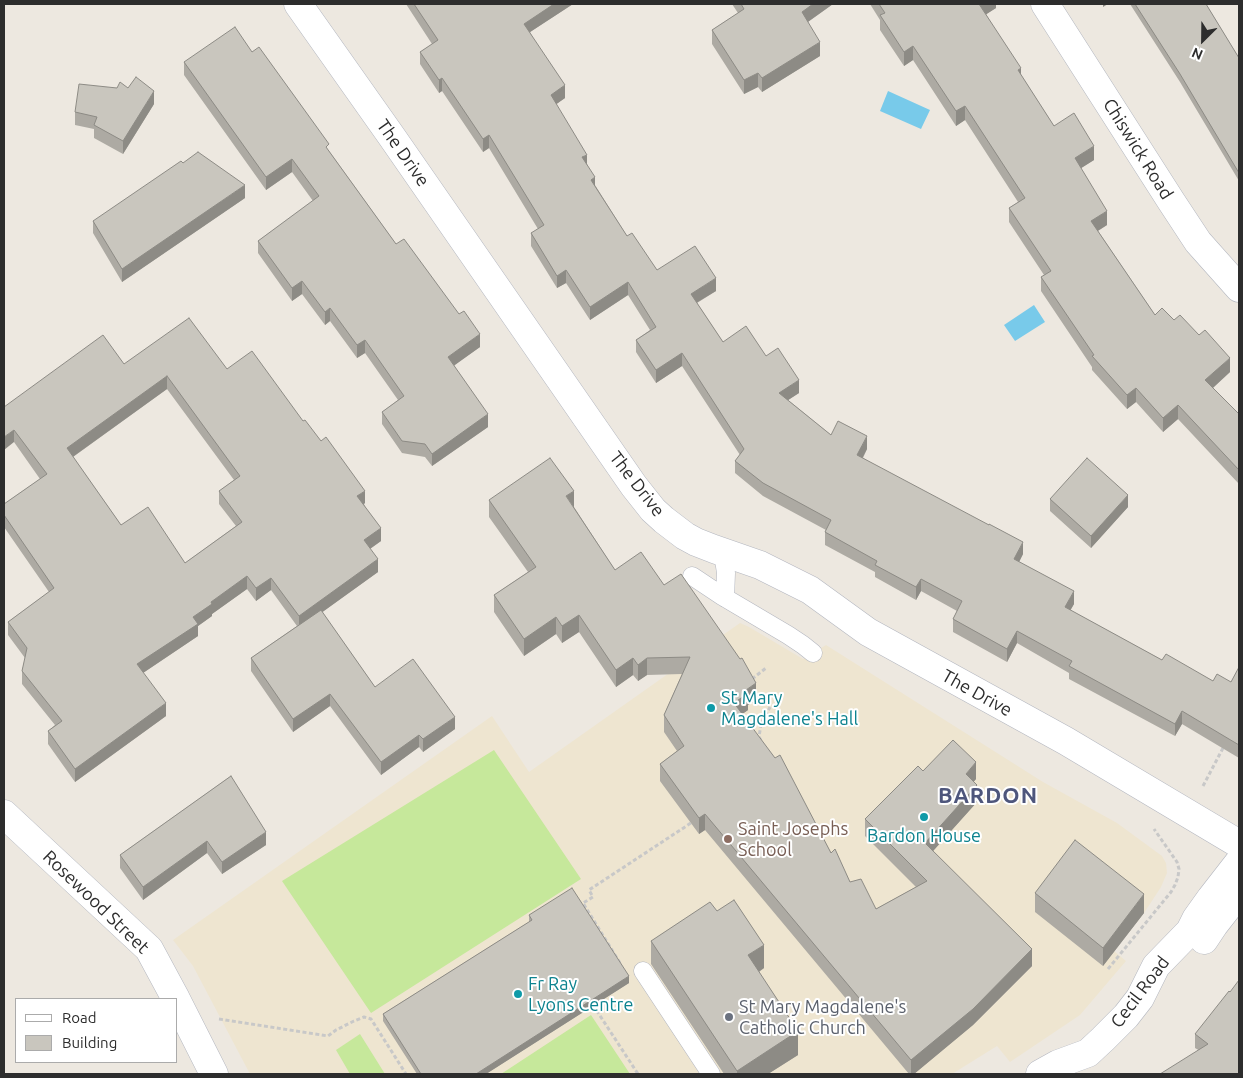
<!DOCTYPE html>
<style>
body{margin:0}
#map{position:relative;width:1243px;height:1078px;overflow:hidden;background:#ede8e0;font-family:Ubuntu,sans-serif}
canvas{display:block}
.frame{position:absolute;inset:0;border:5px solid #2d2d2d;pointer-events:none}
.legend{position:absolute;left:15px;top:998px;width:162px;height:65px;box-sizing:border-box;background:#fff;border:1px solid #ababab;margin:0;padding:6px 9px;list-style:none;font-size:15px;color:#2d2d2d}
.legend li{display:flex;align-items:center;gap:10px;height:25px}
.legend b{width:25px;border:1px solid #ababab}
.north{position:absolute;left:1178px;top:15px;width:50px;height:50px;-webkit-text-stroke:4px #fff;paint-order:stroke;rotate:203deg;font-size:14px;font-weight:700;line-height:20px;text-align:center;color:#2d2d2d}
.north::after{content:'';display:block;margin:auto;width:18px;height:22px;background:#2d2d2d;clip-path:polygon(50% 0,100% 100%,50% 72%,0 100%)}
</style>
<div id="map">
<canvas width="1243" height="1078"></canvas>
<div class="frame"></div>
<ul class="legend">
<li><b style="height:6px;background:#fff"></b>Road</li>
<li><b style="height:14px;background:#c9c6be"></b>Building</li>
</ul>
<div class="north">N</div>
</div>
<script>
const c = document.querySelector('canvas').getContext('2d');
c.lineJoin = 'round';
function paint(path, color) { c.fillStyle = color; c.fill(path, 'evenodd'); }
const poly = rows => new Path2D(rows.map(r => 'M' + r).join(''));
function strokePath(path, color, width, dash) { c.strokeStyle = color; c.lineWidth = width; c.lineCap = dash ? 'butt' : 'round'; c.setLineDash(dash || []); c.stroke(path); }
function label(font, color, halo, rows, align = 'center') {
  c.font = font + ' Ubuntu,sans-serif'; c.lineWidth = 4; c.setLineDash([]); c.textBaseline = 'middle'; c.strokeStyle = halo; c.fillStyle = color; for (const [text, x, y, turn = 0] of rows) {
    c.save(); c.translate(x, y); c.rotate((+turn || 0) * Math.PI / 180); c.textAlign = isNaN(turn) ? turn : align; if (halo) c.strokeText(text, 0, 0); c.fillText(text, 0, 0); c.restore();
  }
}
const education = poly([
 [740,623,749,627,803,659,826,645,1043,782,1117,823,1162,856,1166,863,1167,873,1161,887,1144,913,1114,951,1126,961,1080,1015,1010,1062,997,1046,952,1074,250,1074,193,966,173,940,492,716,529,772]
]);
const pitch = poly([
 [494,750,581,879,371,1013,282,881],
 [591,1015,630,1074,501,1074],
 [360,1034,385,1074,350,1074,336,1050]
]);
const water = poly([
 [888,91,930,110,921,129,880,111],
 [1034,305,1045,322,1015,341,1004,325]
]);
const path = poly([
 [752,679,766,668],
 [761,740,759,737,761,724,770,707],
 [1203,786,1223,748],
 [620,963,583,903,593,897,589,890,694,821],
 [1108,969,1171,892,1175,885,1178,877,1179,869,1177,862,1154,829],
 [593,1005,638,1074],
 [219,1019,328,1036,336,1030,354,1021,364,1017,371,1019,406,1074]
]);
const service = poly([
 [723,553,726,573,725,598],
 [692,576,722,596,788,635,803,645,813,653],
 [643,971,711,1074]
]);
const minor = poly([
 [298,4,392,137,634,486,653,510,664,520,685,536,696,542,714,549,760,565,810,590,868,632,1066,741,1239,844],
 [4,814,149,949,176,999],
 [1204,940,1214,925,1239,893],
 [176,999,214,1074],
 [1040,1074,1058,1064,1088,1053,1103,1039,1126,1016,1140,998,1156,966,1190,931,1196,919,1211,898,1239,862]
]);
const secondary = poly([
 [1045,4,1171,201,1198,242,1239,288]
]);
const wall = poly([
 [406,4,573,4,530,32,565,98,556,104,587,164,595,185,627,236,657,270,716,291,697,303,723,342,766,356,799,393,788,400,831,435,867,449,863,458,1023,554,1019,562,1074,604,1070,610,1162,660,1213,681,1231,682,1239,667,1239,758,1182,724,1175,736,1069,679,1069,673,1017,643,1007,662,953,632,953,619,957,611,921,591,916,600,875,577,875,572,825,545,825,532,826,530,763,496,735,473,735,461,740,455,682,366,656,383,636,352,636,340,650,330,628,295,590,320,566,283,557,288,531,246,531,233,538,229,489,148,483,152,442,91,439,93,420,64,420,52,432,44],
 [732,4,833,4,808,22,820,56,762,92,758,87,744,94,712,44,712,30,738,13],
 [870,4,996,4,996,8,986,14,1021,75,1054,126,1094,160,1081,168,1107,225,1098,231,1155,315,1174,320,1230,372,1213,388,1239,414,1239,484,1178,419,1163,432,1136,402,1127,409,1092,370,1092,367,1041,291,1041,277,1044,275,1009,222,1009,208,1018,202,965,120,956,126,913,60,904,66,880,30,880,20],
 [1130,4,1206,4,1239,58,1239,181,1180,82],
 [252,52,329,151,396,244,480,347,454,365,488,427,432,466,425,457,402,453,382,424,382,412,398,400,365,353,357,358,330,321,325,325,302,294,292,301,258,253,258,241,313,201,292,172,266,190,184,75,184,62],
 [154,104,123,154,94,138,94,129,75,125,75,112],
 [245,198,122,282,93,233,93,221],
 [124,364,227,369,303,421,365,503,364,504,381,541,370,549,378,572,322,612,375,687,455,729,423,752,419,747,381,775,330,706,293,732,251,671,251,658,297,626,271,590,256,601,247,589,212,614,212,616,198,626,198,636,143,673,166,716,75,782,48,744,48,731,55,725,22,684,22,671,25,658,8,635,8,622,49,592,4,527,4,504,40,479,14,442,4,407],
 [167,389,234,480,219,491,219,504,236,526,185,563,121,525,73,457],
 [1050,499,1128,507,1091,548,1050,511],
 [489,500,574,507,615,570,664,585,756,700,748,705,748,710,742,714,850,882,876,909,916,887,865,836,865,819,923,771,976,779,973,782,977,802,933,851,1032,966,973,1025,914,1074,909,1074,705,830,699,834,660,781,660,764,677,751,664,732,664,715,682,674,647,675,638,681,633,675,616,687,579,632,562,643,556,634,524,656,494,612,494,595,528,572,489,517],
 [231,776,266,845,222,874,207,853,143,900,120,868,120,855],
 [1035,893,1144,913,1103,966,1035,912],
 [717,911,764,968,759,972,798,1055,768,1074,724,1074,651,964,651,941],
 [529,915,629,983,486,1074,417,1074,383,1021,383,1014,529,922],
 [1230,992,1239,1074,1195,1048,1195,1034]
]);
const shadedWall = poly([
 [554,4,573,4,524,36,524,24],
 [813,4,833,4,802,26,802,12],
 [979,4,996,4,996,8,979,19],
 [1103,4,1108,4,1103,7],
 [820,42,820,56,762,92,762,78],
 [913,46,913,60,904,66,904,52],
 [1021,68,1021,82,1018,70],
 [758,73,758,87,744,94,744,80],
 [442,78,442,91,439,93,439,80],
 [565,85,565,98,551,108,551,95],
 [154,91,154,104,123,154,123,141],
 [965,106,965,120,956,126,956,111],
 [489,135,489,148,483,152,483,139],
 [1094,146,1094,160,1075,172,1075,158],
 [587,155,587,167,582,157],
 [292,159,292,172,266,190,266,177],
 [595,177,595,190,591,180],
 [245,185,245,198,122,282,122,269],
 [1107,211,1107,225,1091,235,1091,221],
 [566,270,566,283,557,288,557,276],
 [716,278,716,291,691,306,691,294],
 [302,281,302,294,292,301,292,288],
 [628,282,628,295,590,320,590,307],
 [330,308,330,321,325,325,325,312],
 [480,334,480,347,448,370,448,357],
 [365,340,365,353,357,358,357,345],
 [682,353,682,366,656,383,656,370],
 [1230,358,1230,372,1205,395,1205,380],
 [167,376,167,389,67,461,67,448],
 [799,380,799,393,779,406,779,393],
 [1136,388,1136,402,1127,409,1127,395],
 [1178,405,1178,419,1163,432,1163,418],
 [488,414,488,427,432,466,432,454],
 [14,430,14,442,4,450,4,437],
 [867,436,867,449,857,468,857,455],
 [365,491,365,503,357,508,357,496],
 [574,491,574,508,566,496],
 [1128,495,1128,507,1091,548,1091,536],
 [381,528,381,541,364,553,364,540],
 [1023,542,1023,554,1014,572,1014,559],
 [378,559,378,572,299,629,299,616],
 [247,576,247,589,212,614,212,616,198,626,198,636,137,677,137,664,211,602],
 [271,578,271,590,256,601,256,588],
 [921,579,921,591,916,600,916,587],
 [1074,591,1074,604,1065,620,1065,607],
 [579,615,579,632,562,643,562,626],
 [556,617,556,634,524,656,524,639],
 [1017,631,1017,643,1007,662,1007,649],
 [633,658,633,675,616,687,616,670],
 [647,658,647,675,638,681,638,665],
 [756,683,756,700,748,705,748,710,734,720,734,703,746,690],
 [330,694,330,706,293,732,293,719],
 [166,703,166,716,75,782,75,769],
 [1182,711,1182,724,1175,736,1175,724],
 [455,717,455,729,423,752,423,739],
 [419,735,419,747,381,775,381,762],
 [976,762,976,779,966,791,966,774],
 [977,785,977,802,925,860,925,843],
 [705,814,705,830,699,834,699,818],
 [266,832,266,845,222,874,222,862],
 [207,841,207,853,143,900,143,887],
 [1144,894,1144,913,1103,966,1103,948],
 [764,945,764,968,748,979,748,955],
 [1032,949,1032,966,973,1025,914,1074,911,1074,911,1060],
 [629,976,629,983,486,1074,476,1074],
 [798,1031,798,1055,768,1074,737,1074,737,1071]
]);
const building = poly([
 [414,4,554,4,524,24,565,85,551,95,587,155,582,157,595,177,591,180,627,236,632,233,657,270,695,246,716,278,691,294,723,342,746,326,766,356,778,348,799,380,779,393,831,435,838,421,867,436,857,455,989,525,989,524,1023,542,1014,559,1074,591,1065,607,1162,660,1166,654,1213,681,1217,674,1231,682,1239,667,1239,745,1182,711,1175,724,1069,666,1072,661,1017,631,1007,649,953,619,962,601,921,579,916,587,875,565,877,561,825,532,831,520,763,483,735,461,744,449,682,353,656,370,636,340,656,327,628,282,590,307,566,270,557,276,531,233,544,225,489,135,483,139,442,78,439,80,420,52,438,40,414,4],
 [741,4,813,4,802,12,820,42,762,78,758,73,744,80,712,30,744,9,741,4],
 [879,4,980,4,979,4,1021,68,1018,70,1054,126,1074,113,1094,146,1075,158,1107,211,1091,221,1155,315,1162,308,1174,320,1180,315,1199,335,1205,330,1230,358,1205,380,1239,414,1239,470,1178,405,1163,418,1136,388,1127,395,1092,356,1094,355,1041,277,1051,271,1009,208,1025,198,965,106,956,111,913,46,904,52,880,15,885,13,879,4],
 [1135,4,1206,4,1239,58,1239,173,1180,74,1135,4],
 [235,27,252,52,259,47,329,144,326,147,396,244,404,239,459,314,464,311,480,334,448,357,488,414,432,454,425,444,402,441,382,412,404,396,365,340,357,345,330,308,325,312,302,281,292,288,258,241,319,196,292,159,266,177,184,62,235,27],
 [136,77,154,91,123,141,94,125,97,117,75,112,79,84,117,88,120,82,128,88,136,77],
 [198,152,245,185,122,269,93,221,181,161,183,163,198,152],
 [189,318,227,369,252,351,303,421,305,420,321,441,326,437,365,491,357,496,381,528,364,540,378,559,299,616,271,578,256,588,247,576,211,602,212,604,193,617,198,624,137,664,166,703,75,769,48,731,62,721,22,671,27,648,8,622,54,588,4,515,4,504,47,474,14,430,4,437,4,407,103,335,124,364,189,318],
 [167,376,240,476,219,491,242,522,185,563,148,507,121,525,67,448,167,376],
 [550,458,574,491,566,496,615,570,641,552,664,585,681,574,740,659,742,658,756,683,746,690,748,693,734,703,775,758,780,755,831,853,835,849,850,882,861,879,876,909,927,881,865,819,918,766,923,771,953,740,976,762,966,774,977,785,925,843,1032,949,973,1009,911,1060,705,814,699,818,660,764,684,746,664,715,690,657,647,658,638,665,633,658,616,670,579,615,562,626,556,617,524,639,494,595,536,567,489,500,550,458],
 [1087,458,1128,495,1091,536,1050,499,1087,458],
 [321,610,375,687,413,659,455,717,423,739,419,735,381,762,330,694,293,719,251,658,321,610],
 [231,776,266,832,222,862,207,841,143,887,120,855,231,776],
 [1075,840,1144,894,1103,948,1035,893,1075,840],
 [572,888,629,976,476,1074,421,1074,383,1014,532,920,529,915,572,888],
 [734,900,764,945,748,955,798,1031,737,1071,651,941,710,902,717,911,734,900],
 [1239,980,1239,1074,1160,1074,1208,1044,1195,1034,1229,991,1230,992,1239,980]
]);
const markers = [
 [711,708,5,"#0f9aa8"],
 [924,817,5,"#0f9aa8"],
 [728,839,5,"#8d6e63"],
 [518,994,5,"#0f9aa8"],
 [729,1017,5,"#6b7280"]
];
const streetNames = [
 ["Chiswick Road",1138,149,58],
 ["The Drive",403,153,55],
 ["The Drive",637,484,52],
 ["The Drive",977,693,29],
 ["Rosewood Street",96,902,44],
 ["Cecil Road",1140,992,-53]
];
const cultureNames = [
 ["St Mary",721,698],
 ["Magdalene's Hall",721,719],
 ["Bardon House",924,836,"center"],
 ["Fr Ray",528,984],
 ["Lyons Centre",528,1005]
];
const educationNames = [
 ["Saint Josephs",738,829],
 ["School",738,850]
];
const worshipNames = [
 ["St Mary Magdalene's",739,1007],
 ["Catholic Church",739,1028]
];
const districtNames = [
 ["BARDON",988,796]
];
paint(education, '#eee5d0');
paint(pitch, '#c6e89b');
paint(water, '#78caea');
strokePath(service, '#b3b6bf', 19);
strokePath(minor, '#b3b6bf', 29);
strokePath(secondary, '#b3b6bf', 29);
strokePath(path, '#c8c8c8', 3, [4, 2.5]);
strokePath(service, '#fff', 18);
strokePath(minor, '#fff', 28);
strokePath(secondary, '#fff', 28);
paint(wall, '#adaaa3');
paint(shadedWall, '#8d8b85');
paint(building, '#c9c6be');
strokePath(building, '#8d8b85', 1);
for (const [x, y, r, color] of markers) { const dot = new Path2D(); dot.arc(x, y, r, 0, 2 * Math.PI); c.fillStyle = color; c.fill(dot); strokePath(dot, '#fff', 2); }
label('18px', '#2d2d2d', '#fff', streetNames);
label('18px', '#0d838f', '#fff', cultureNames, 'left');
label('18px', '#785e54', '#fff', educationNames, 'left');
label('18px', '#5b616d', '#fff', worshipNames, 'left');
c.letterSpacing = '1px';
label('bold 22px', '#4e567c', '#fff', districtNames);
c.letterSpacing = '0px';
</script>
